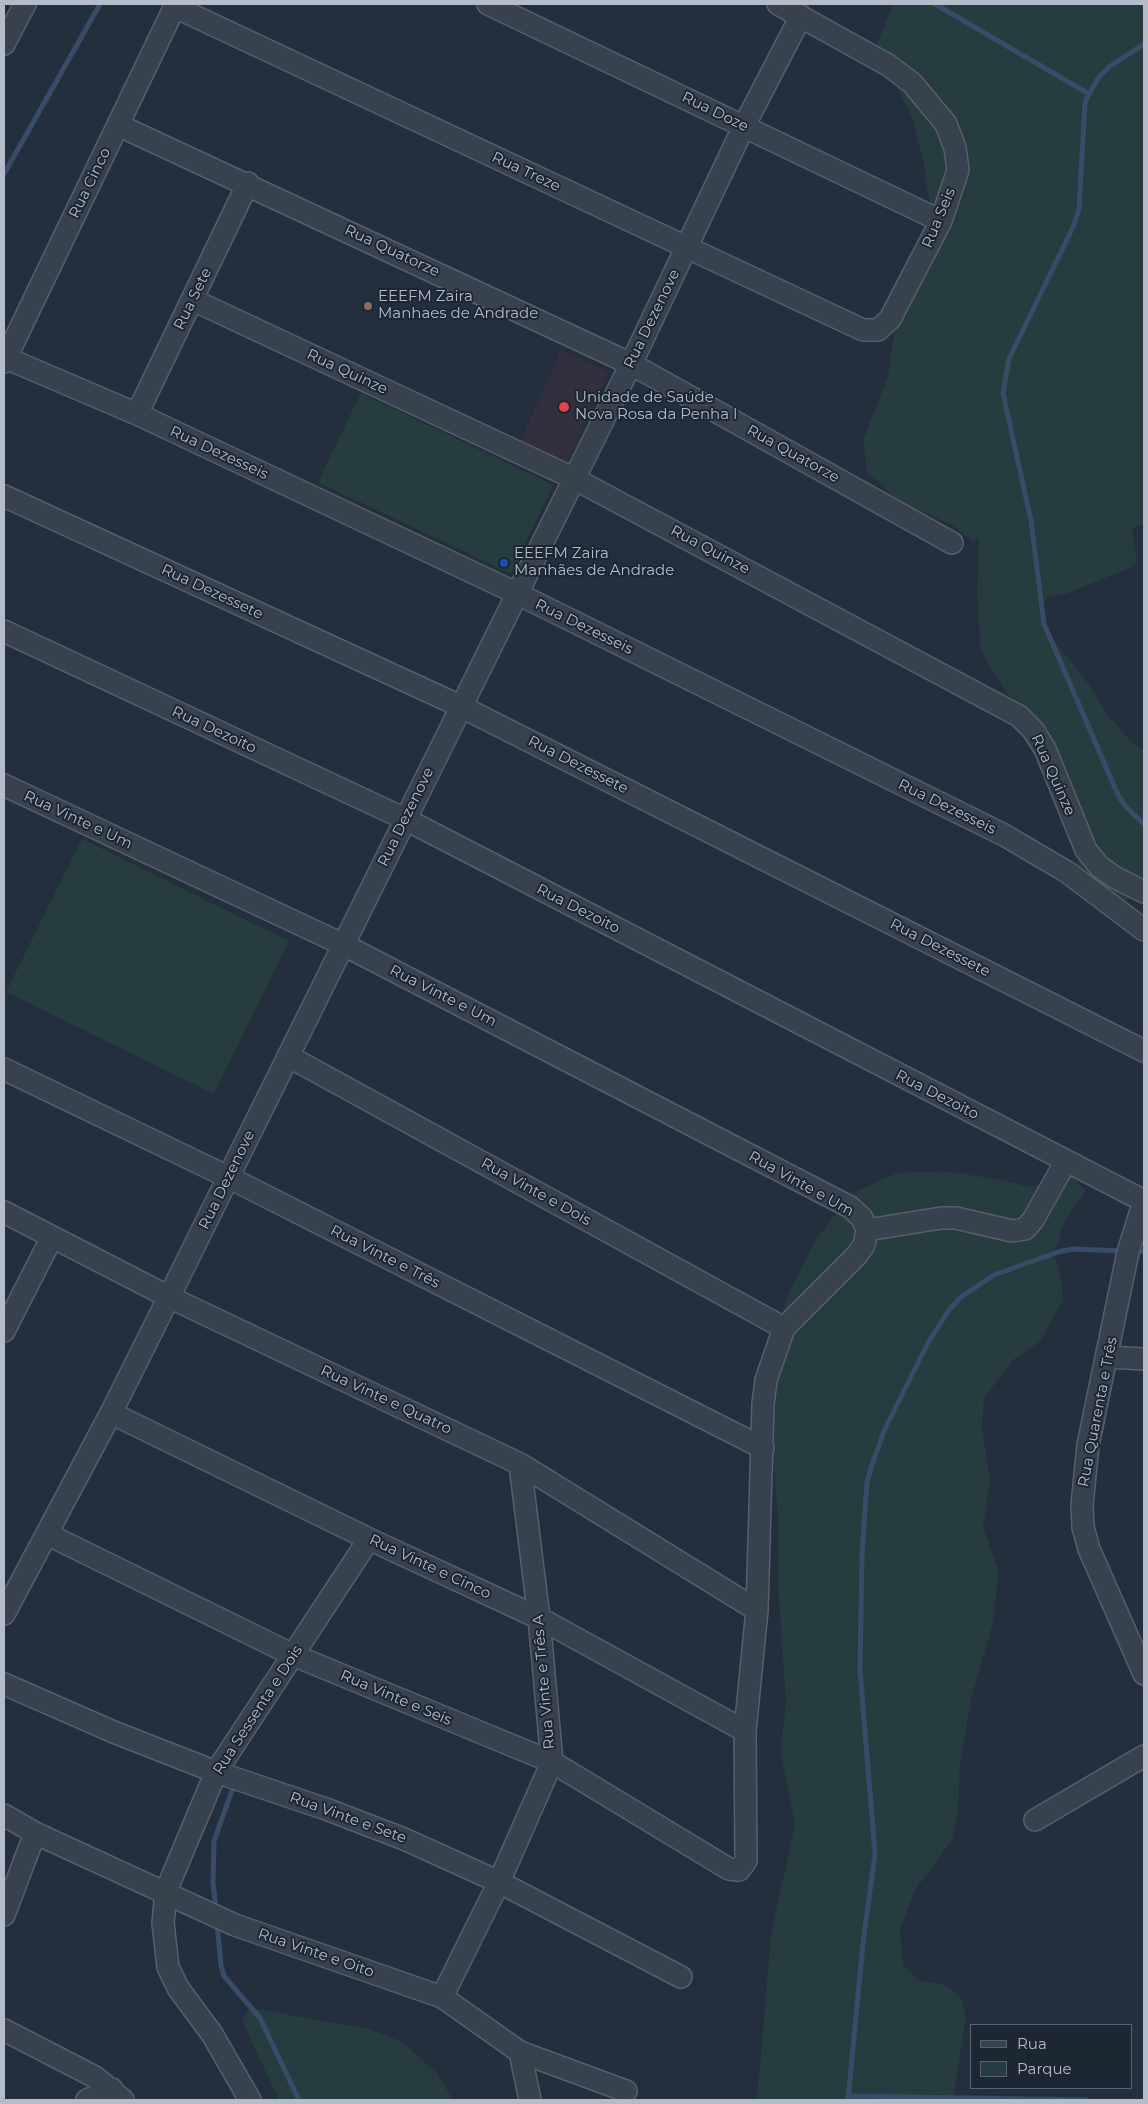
<!DOCTYPE html>
<meta charset="utf-8">
<style>
body{margin:0}
#map{position:relative;width:1148px;height:2104px;overflow:hidden;background:#242f3e;font-family:Montserrat,sans-serif}
canvas{display:block}
.frame{position:absolute;inset:0;border:5px solid #b4bcc9;pointer-events:none}
.legend{position:absolute;left:970px;top:2024px;width:162px;height:65px;box-sizing:border-box;background:#1d2633;border:1px solid #59626f;margin:0;padding:6px 9px;list-style:none;font-size:15px;color:#b4bcc9}
.legend li{display:flex;align-items:center;gap:10px;height:25px}
.legend b{width:25px;border:1px solid #59626f}
</style>
<div id="map">
<canvas width="1148" height="2104"></canvas>
<div class="frame"></div>
<ul class="legend">
<li><b style="height:6px;background:#38414e"></b>Rua</li>
<li><b style="height:14px;background:#263c3f"></b>Parque</li>
</ul>
</div>
<script>
const c = document.querySelector('canvas').getContext('2d');
c.lineJoin = 'round';
function paint(path, color) { c.fillStyle = color; c.fill(path, 'evenodd'); }
const poly = rows => new Path2D(rows.map(r => 'M' + r).join(''));
function strokePath(path, color, width, dash) { c.strokeStyle = color; c.lineWidth = width; c.lineCap = dash ? 'butt' : 'round'; c.setLineDash(dash || []); c.stroke(path); }
function label(font, color, halo, rows, align = 'center') {
  c.font = font + ' Montserrat,sans-serif'; c.lineWidth = 4; c.setLineDash([]); c.textBaseline = 'middle'; c.strokeStyle = halo; c.fillStyle = color; for (const [text, x, y, turn = 0] of rows) {
    c.save(); c.translate(x, y); c.rotate((+turn || 0) * Math.PI / 180); c.textAlign = isNaN(turn) ? turn : align; if (halo) c.strokeText(text, 0, 0); c.fillText(text, 0, 0); c.restore();
  }
}
const medical = poly([
 [561,350,609,372,567,463,520,442]
]);
const green = poly([
 [893,4,1144,4,1144,524,1134,528,1132,534,1137,561,1132,567,1068,593,1050,596,1041,604,1040,614,1047,632,1085,679,1109,717,1128,738,1144,752,1144,872,1127,902,1116,905,1084,879,1076,863,1090,842,1088,824,1069,777,1045,733,1025,709,1009,695,987,663,980,644,977,592,979,538,973,541,954,526,899,501,867,472,863,440,888,376,894,334,924,278,931,213,923,159,913,119,895,83,873,54],
 [361,393,553,485,511,574,318,482],
 [82,839,289,941,214,1094,6,992],
 [945,1171,1002,1180,1029,1187,1071,1175,1086,1191,1064,1222,1054,1254,1062,1281,1063,1301,1040,1341,1013,1360,984,1398,982,1428,990,1481,983,1527,999,1572,992,1626,972,1695,960,1762,958,1812,952,1840,915,1890,900,1930,903,1965,920,1981,946,1985,962,1999,966,2017,953,2100,757,2100,771,1935,795,1825,781,1751,786,1701,779,1600,778,1515,765,1379,787,1296,815,1241,850,1194,897,1173],
 [250,2008,369,2029,402,2042,436,2072,453,2100,279,2100,242,2021]
]);
const stream = poly([
 [935,4,1089,94],
 [1144,44,1109,67,1098,78,1089,94,1085,103,1079,209,1074,225,1009,359,1003,393,1031,521,1044,624,1119,797,1128,809,1144,824],
 [4,174,100,4],
 [1133,1251,1144,1252],
 [216,1910,213,1883,214,1841,234,1785],
 [217,1923,221,1965,224,1976,260,2018,299,2100],
 [848,2096,1086,2100],
 [848,2100,863,1943,875,1854,860,1670,862,1554,867,1482,872,1465,884,1431,928,1343,949,1310,961,1297,994,1275,1058,1252,1073,1249,1122,1251]
]);
const minor = poly([
 [488,4,941,221],
 [175,7,863,330,878,330,890,319,941,221,958,170,955,148,946,124,912,83,888,65,778,4],
 [4,44,25,4],
 [118,125,631,364,952,543],
 [193,300,573,478,1019,716,1033,730,1045,749,1086,850,1099,866,1114,877,1144,892],
 [6,358,137,414,516,593,1004,835,1067,872,1144,930],
 [4,362,176,4],
 [137,414,248,183],
 [4,496,460,706,1144,1051],
 [4,631,405,819,1144,1201],
 [4,785,344,945,850,1207,862,1218,867,1230],
 [288,1056,784,1328],
 [4,1069,228,1177,763,1448],
 [1144,1201,1128,1252,1088,1445,1082,1505,1083,1527,1089,1549,1144,1674],
 [4,1212,169,1297,520,1464,757,1610],
 [867,1230,941,1218,956,1218,1012,1231,1025,1229,1033,1220,1066,1161],
 [4,1331,52,1237],
 [1108,1357,1144,1359],
 [111,1413,369,1539,539,1618,745,1731],
 [47,1534,293,1655,552,1762,729,1869,739,1870,746,1861,745,1731,757,1610,763,1404,766,1380,784,1328,856,1256,864,1245,867,1230],
 [4,1614,111,1413,169,1297,631,364,744,126,801,16],
 [4,1684,116,1733,216,1772,326,1809,404,1839,499,1882,681,1977],
 [4,1815,35,1833,235,1925,442,1997,520,2052,626,2091],
 [1035,1820,1144,1756],
 [4,1915,35,1833],
 [442,1997,499,1882,552,1762,539,1618,520,1464],
 [4,2030,95,2077,123,2100],
 [520,2052,530,2100],
 [87,2100,112,2089],
 [250,2100,212,2034,178,1988,168,1967,163,1923,166,1891,216,1772,369,1539]
]);
const markers = [
 [368,306,5,"#8d6e63"],
 [564,407,6,"#e0444e"],
 [504,563,5,"#1a4fb4"]
];
const streetNames = [
 ["Rua Doze",715,112,26],
 ["Rua Treze",526,172,25],
 ["Rua Cinco",90,183,-64],
 ["Rua Seis",939,218,-67],
 ["Rua Quatorze",392,251,25],
 ["Rua Sete",193,299,-64],
 ["Rua Dezenove",652,319,-64],
 ["Rua Quinze",347,372,25],
 ["Rua Dezesseis",219,453,25],
 ["Rua Quatorze",793,454,29],
 ["Rua Quinze",710,550,28],
 ["Rua Dezessete",212,592,25],
 ["Rua Dezesseis",584,627,26],
 ["Rua Dezoito",214,730,25],
 ["Rua Dezessete",578,765,27],
 ["Rua Quinze",1053,775,66],
 ["Rua Dezesseis",947,807,26],
 ["Rua Dezenove",406,817,-64],
 ["Rua Vinte e Um",78,820,25],
 ["Rua Dezoito",578,909,27],
 ["Rua Dezessete",940,948,27],
 ["Rua Vinte e Um",443,996,27],
 ["Rua Dezoito",937,1095,27],
 ["Rua Dezenove",227,1180,-64],
 ["Rua Vinte e Um",801,1184,29],
 ["Rua Vinte e Dois",536,1192,29],
 ["Rua Vinte e Três",385,1257,27],
 ["Rua Vinte e Quatro",386,1400,25],
 ["Rua Quarenta e Três",1098,1412,-79],
 ["Rua Vinte e Cinco",430,1567,25],
 ["Rua Vinte e Três A",544,1682,-95],
 ["Rua Vinte e Seis",396,1698,23],
 ["Rua Sessenta e Dois",258,1710,-57],
 ["Rua Vinte e Sete",348,1818,20],
 ["Rua Vinte e Oito",316,1953,19]
];
const poiNames = [
 ["EEEFM Zaira",378,297],
 ["Manhaes de Andrade",378,314],
 ["Unidade de Saúde",575,398],
 ["Nova Rosa da Penha I",575,415],
 ["EEEFM Zaira",514,554],
 ["Manhães de Andrade",514,571]
];
paint(medical, '#32303f');
paint(green, '#263c3f');
strokePath(stream, '#394c67', 5);
strokePath(minor, '#565f6c', 24);
strokePath(minor, '#38414e', 21);
for (const [x, y, r, color] of markers) { const dot = new Path2D(); dot.arc(x, y, r, 0, 2 * Math.PI); c.fillStyle = color; c.fill(dot); strokePath(dot, '#1d2633', 2); }
label('15px', '#b4bcc9', '#1d2633', streetNames);
label('15px', '#b4bcc9', '#1d2633', poiNames, 'left');
</script>
